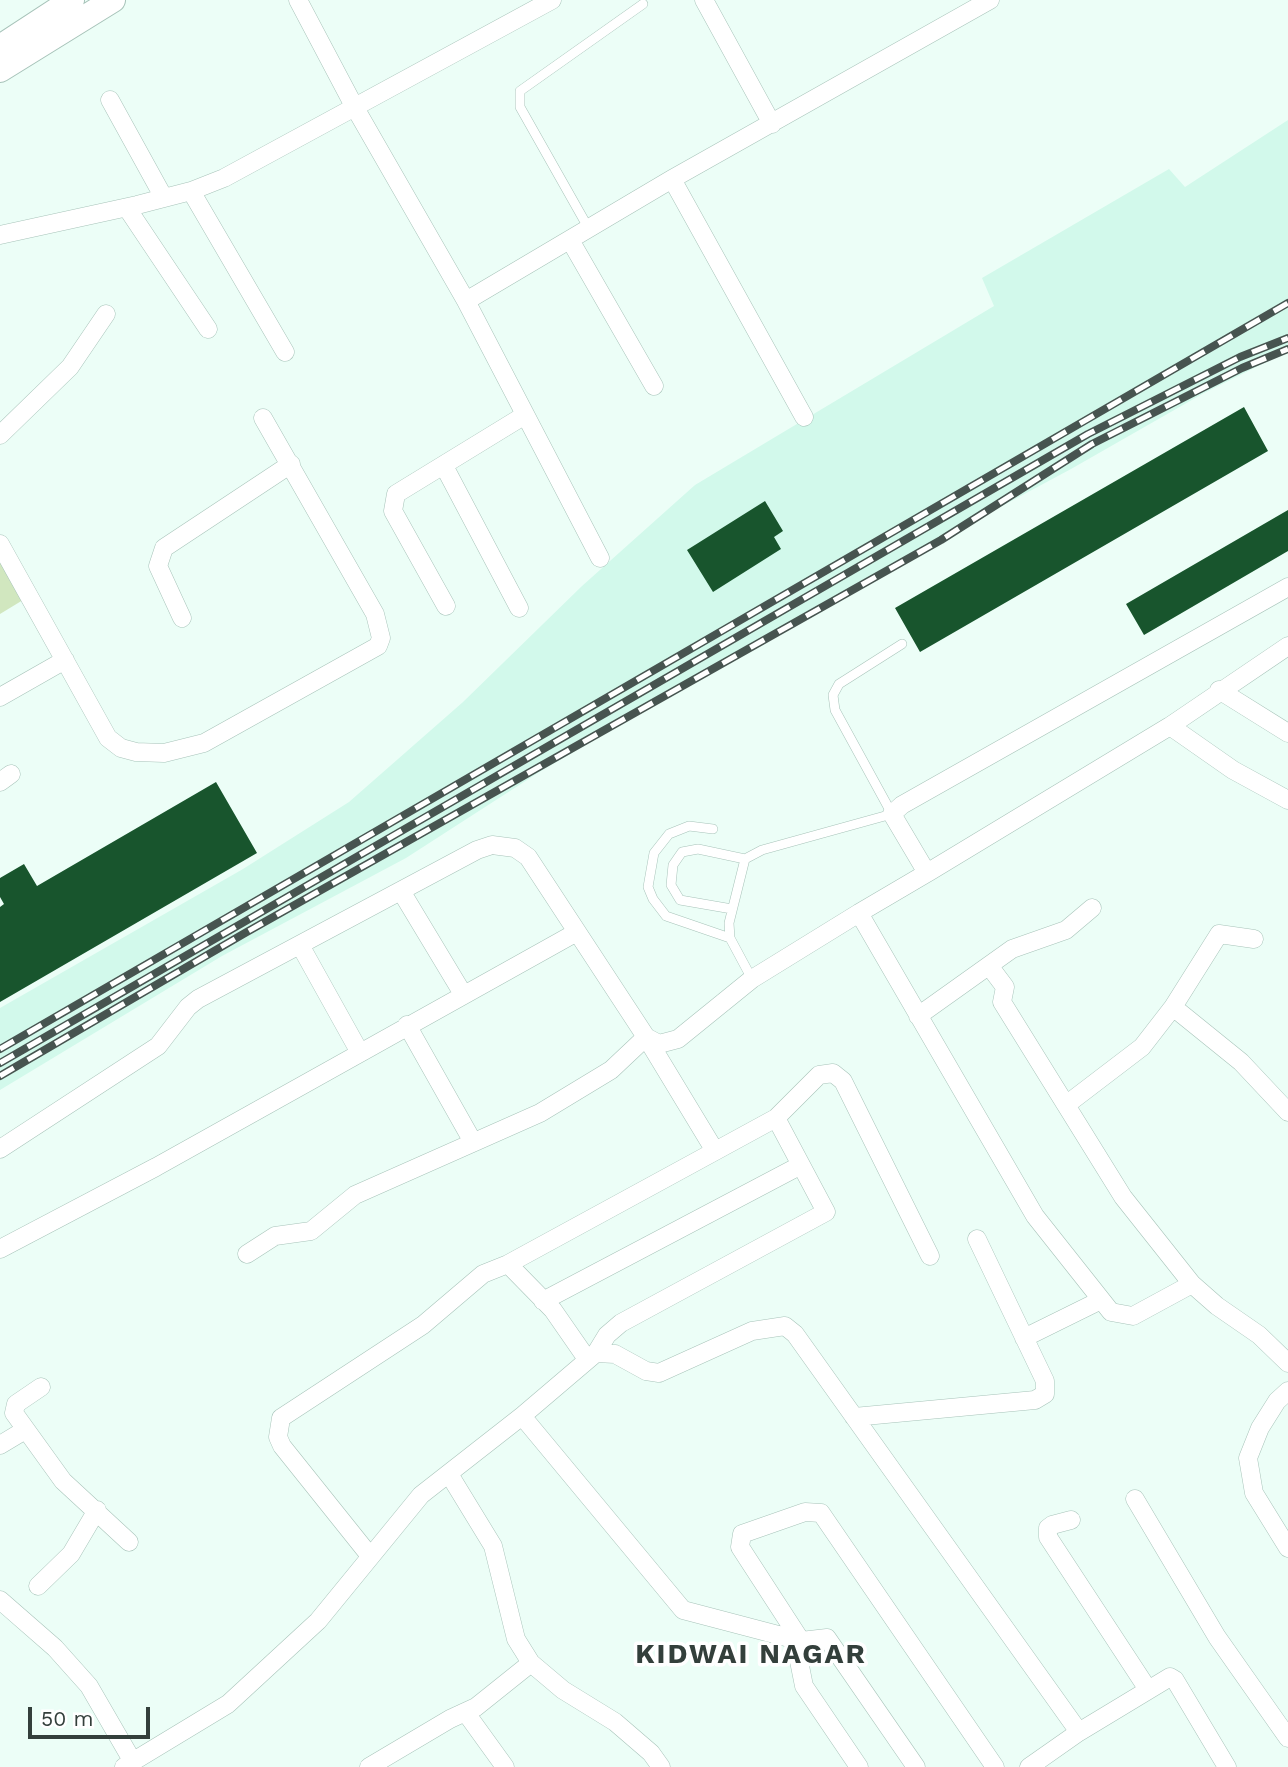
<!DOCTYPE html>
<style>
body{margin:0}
#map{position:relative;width:1288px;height:1767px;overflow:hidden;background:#ecfef7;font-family:"Work Sans",sans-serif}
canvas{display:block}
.scale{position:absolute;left:28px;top:1707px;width:122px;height:32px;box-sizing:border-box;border:4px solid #333f3b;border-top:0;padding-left:9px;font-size:21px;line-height:24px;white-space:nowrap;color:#333f3b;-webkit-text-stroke:5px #fff;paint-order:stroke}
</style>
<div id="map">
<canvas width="1288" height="1767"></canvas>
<div class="scale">50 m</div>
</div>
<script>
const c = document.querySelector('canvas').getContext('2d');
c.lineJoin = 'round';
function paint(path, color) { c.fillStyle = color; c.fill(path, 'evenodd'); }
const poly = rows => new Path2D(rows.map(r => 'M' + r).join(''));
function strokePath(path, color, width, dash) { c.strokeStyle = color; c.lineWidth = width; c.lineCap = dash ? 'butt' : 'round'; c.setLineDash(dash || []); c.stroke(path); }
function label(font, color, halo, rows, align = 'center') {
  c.font = font + ' "Work Sans",sans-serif'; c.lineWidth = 7; c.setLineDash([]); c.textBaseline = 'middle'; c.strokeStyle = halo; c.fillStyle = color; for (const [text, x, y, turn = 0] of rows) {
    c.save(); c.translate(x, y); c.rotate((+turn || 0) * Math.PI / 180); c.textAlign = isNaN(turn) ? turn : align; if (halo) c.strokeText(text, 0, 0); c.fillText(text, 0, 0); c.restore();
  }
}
const built = poly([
 [1288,120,1288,351,1204,393,1071,469,905,558,541,771,406,858,222,956,0,1090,0,1008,243,869,349,802,463,702,582,586,695,485,994,306,982,278,1169,169,1185,187]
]);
const green = poly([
 [0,560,23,600,0,614]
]);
const building = poly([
 [1244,407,1268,451,920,652,895,608],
 [765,501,783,531,774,537,781,549,713,592,687,550],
 [1288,510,1288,551,1144,635,1126,604],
 [216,782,257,853,0,1002,0,907,4,904,0,897,0,878,24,864,37,886]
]);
const lane = poly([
 [589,229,520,107,520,91,643,4],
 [713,829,689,826,669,834,654,853,648,887,653,899,666,916,730,938],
 [732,909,680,900,671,885,673,865,682,852,698,849,745,859],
 [752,979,730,938,729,923,745,859,762,850,892,814,835,710,833,695,839,684,902,644]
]);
const street = poly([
 [298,0,354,106,466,301,600,558],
 [704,0,772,124],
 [110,100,164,198],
 [672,179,804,417],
 [191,191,285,352],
 [127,208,208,329],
 [0,235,137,205,191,191,224,178,552,0],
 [570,240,654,386],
 [466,301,672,179,990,0],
 [0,435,70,367,106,314],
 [444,466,519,608],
 [0,544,108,738,121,748,136,752,164,753,204,743,378,646,381,638,375,614,263,418],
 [446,606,393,511,396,494,525,415],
 [182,618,158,566,164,548,291,464],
 [1219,690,1288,733],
 [0,697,65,660],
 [1170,726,1233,770,1288,800],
 [0,782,11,774],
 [927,873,1170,726,1288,646],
 [401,891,463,994],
 [1254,939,1219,934,1173,1007,1241,1062,1288,1112],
 [300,945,359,1051],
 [990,967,1005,987,1002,1002,1123,1197,1192,1284,1217,1306,1259,1335,1288,1363],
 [918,1016,1012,949,1066,930,1092,908],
 [407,1025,473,1142],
 [1066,1105,1142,1047,1173,1007],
 [776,1118,819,1075,833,1073,843,1081,930,1256],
 [0,1149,158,1046,188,1007,198,999,477,850,492,845,515,848,528,857,646,1037,659,1044,678,1039,752,979,859,913],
 [0,1249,156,1167,577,932],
 [247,1254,275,1236,311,1231,355,1195,540,1113,611,1070,646,1037,715,1151],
 [1192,1284,1133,1316,1111,1312,1035,1216,859,913,927,873,892,814,902,805,1288,587],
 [543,1301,801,1165],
 [1024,1338,1101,1300],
 [587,1359,553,1310,508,1264,776,1118,826,1212,621,1323,607,1335,596,1353],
 [41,1387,16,1404,14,1413,63,1481,129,1542],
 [1288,1391,1277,1401,1260,1428,1248,1458,1254,1493,1288,1548],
 [522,1416,596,1353,615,1354,646,1371,659,1373,752,1331,785,1326,795,1334,1079,1732,1170,1677,1175,1680,1227,1767],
 [854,1417,1035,1400,1045,1394,1045,1381,977,1239],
 [0,1445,25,1430],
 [449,1474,493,1546,516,1639,531,1663,563,1690,615,1722,651,1753,661,1767],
 [1135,1499,1217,1637,1288,1738],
 [1071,1520,1052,1525,1048,1528,1048,1537,1147,1688],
 [370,1556,282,1446,278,1437,281,1418,423,1325,483,1274,508,1264],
 [38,1586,71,1554,97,1510],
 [0,1600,55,1648,89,1686,133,1762],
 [466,1713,505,1767],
 [124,1767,228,1704,318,1621,421,1495,522,1416,683,1610,801,1641,799,1661,804,1686,859,1767],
 [369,1767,450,1719,476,1707,531,1663],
 [916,1767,827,1638,801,1641,740,1547,742,1534,805,1512,821,1513,995,1767],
 [1029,1767,1079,1732]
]);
const secondary = poly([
 [0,47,72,0],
 [0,70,113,0]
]);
const rail = poly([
 [0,1049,1288,303],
 [0,1063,1088,434,1240,357,1288,338],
 [0,1076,245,933,941,540,1092,444,1242,368,1288,349]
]);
const districtNames = [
 ["KIDWAI NAGAR",751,1655]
];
paint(built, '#d2f9eb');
paint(green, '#d1e7bf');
paint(building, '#18552d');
strokePath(lane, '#a7c3b9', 10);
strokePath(street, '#a7c3b9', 19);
strokePath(secondary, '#a7c3b9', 26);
strokePath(lane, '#fff', 9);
strokePath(street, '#fff', 18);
strokePath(secondary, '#fff', 24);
strokePath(rail, '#475450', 8);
strokePath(rail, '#fff', 5, [16]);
c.letterSpacing = '2px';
label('bold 28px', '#333f3b', '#fff', districtNames);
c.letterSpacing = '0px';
</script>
